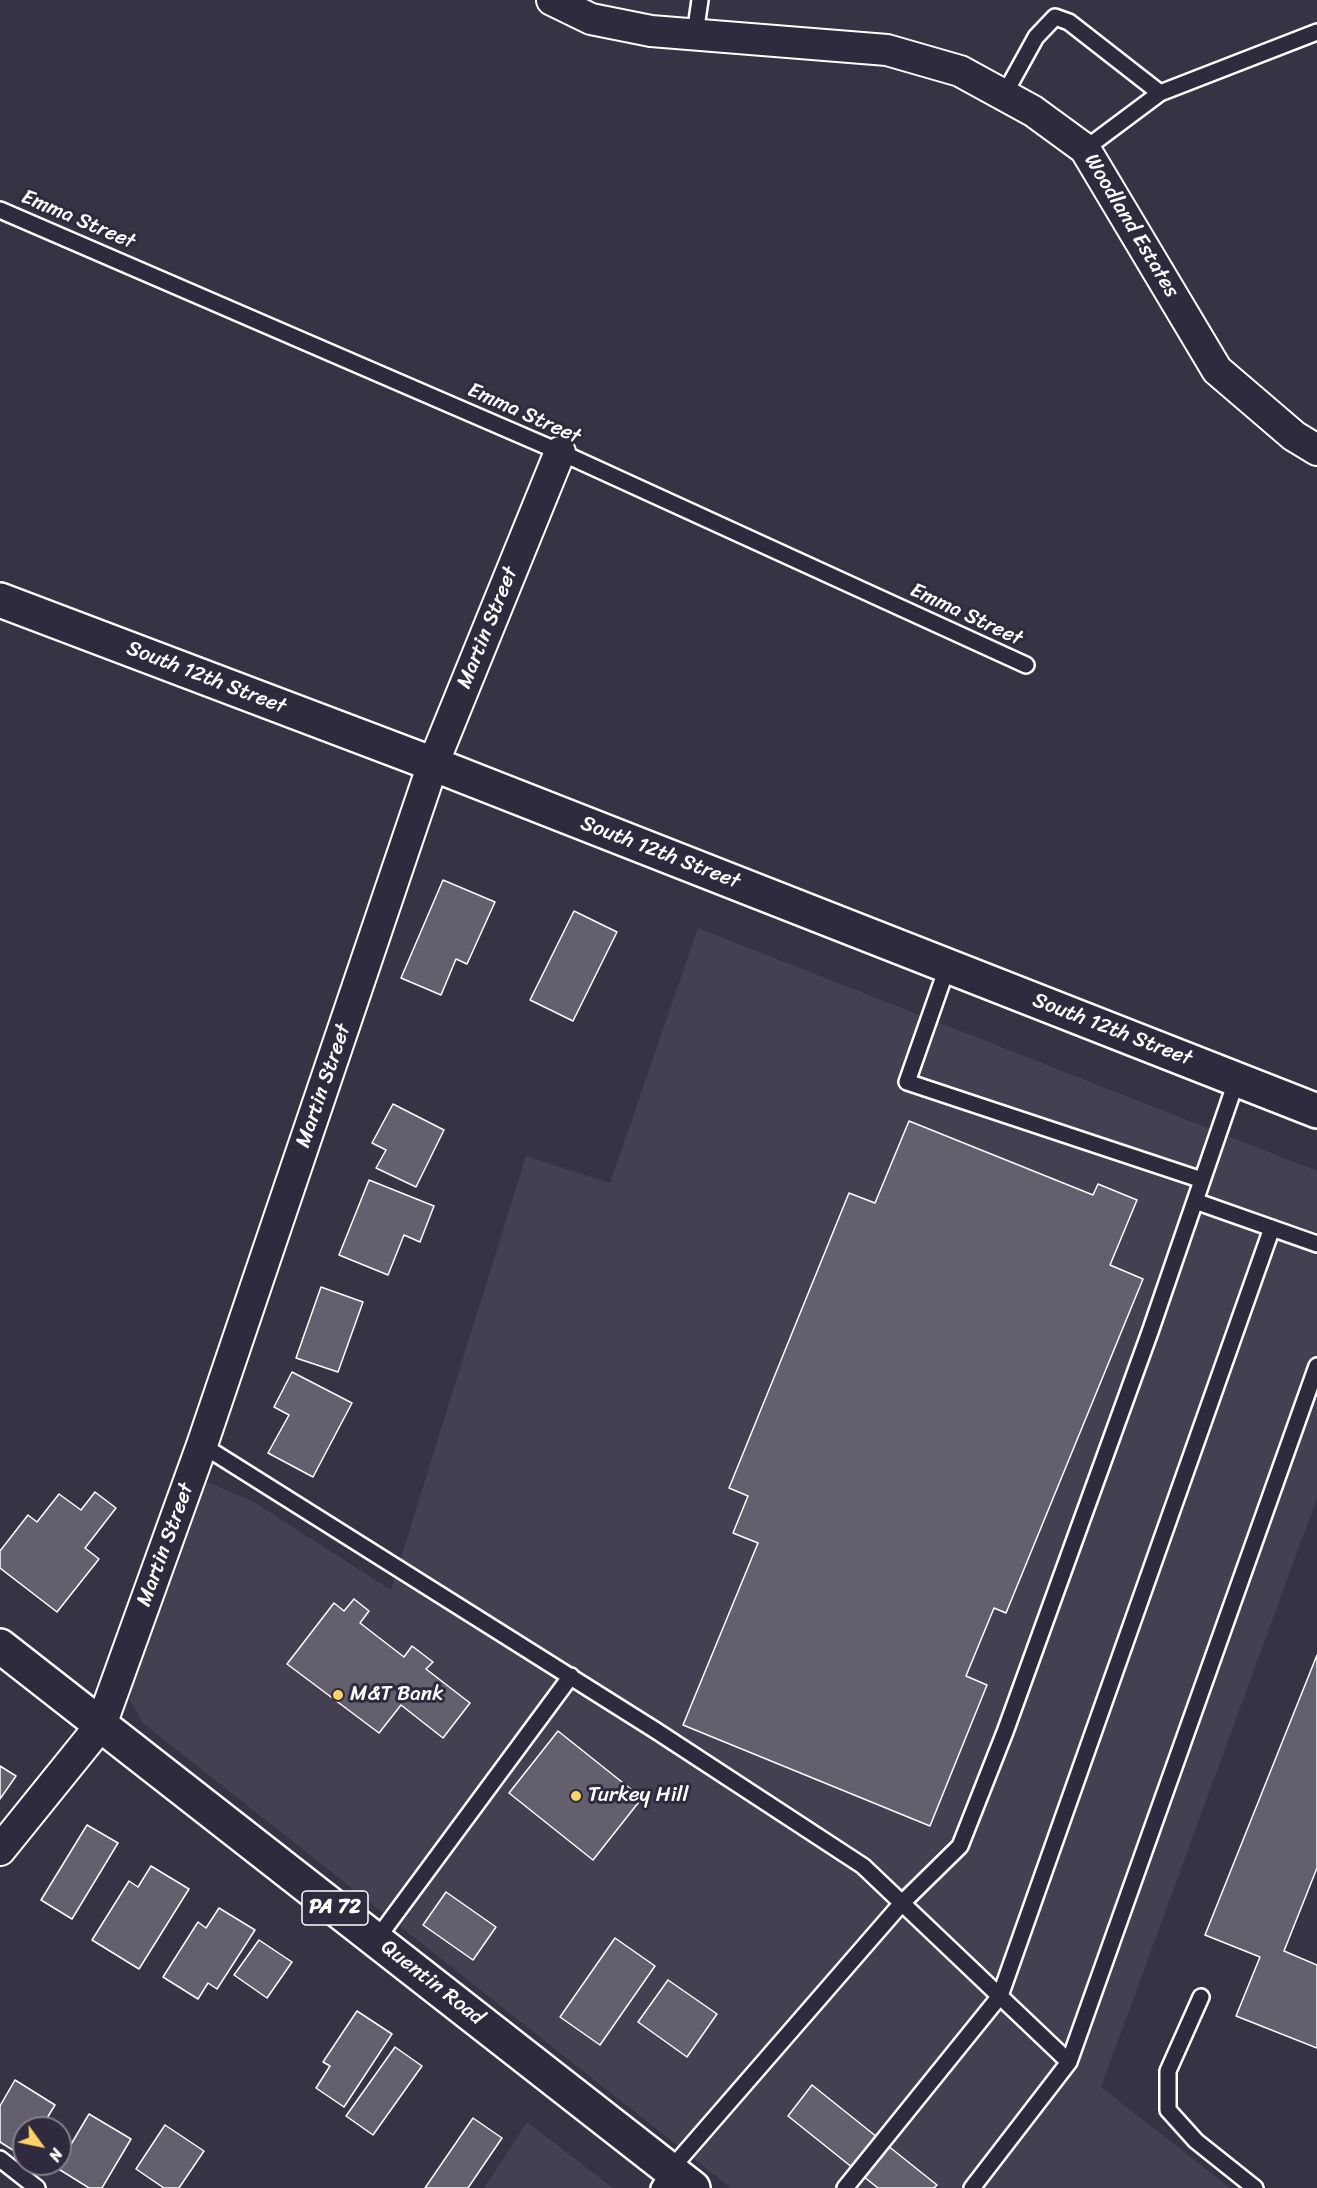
<!DOCTYPE html>
<style>
body{margin:0}
#map{position:relative;width:1317px;height:2188px;overflow:hidden;background:#373345;font-family:Sriracha,sans-serif}
canvas{display:block}
.north{position:absolute;left:12px;top:2116px;width:60px;height:60px;box-sizing:border-box;background:#2f2a3d;border:2px solid #827f8b;border-radius:50%;rotate:123deg;font-size:16px;font-weight:700;line-height:24px;text-align:center;color:#fff}
.north::after{content:'';display:block;margin:auto;width:21px;height:27px;background:#ffd166;clip-path:polygon(50% 0,100% 100%,50% 72%,0 100%)}
</style>
<div id="map">
<canvas width="1317" height="2188"></canvas>
<div class="north">N</div>
</div>
<script>
const c = document.querySelector('canvas').getContext('2d');
c.lineJoin = 'round';
function paint(path, color) { c.fillStyle = color; c.fill(path, 'evenodd'); }
const poly = rows => new Path2D(rows.map(r => 'M' + r).join(''));
function strokePath(path, color, width, dash) { c.strokeStyle = color; c.lineWidth = width; c.lineCap = dash ? 'butt' : 'round'; c.setLineDash(dash || []); c.stroke(path); }
function label(font, color, halo, rows, align = 'center') {
  c.font = font + ' Sriracha,sans-serif'; c.lineWidth = 6; c.setLineDash([]); c.textBaseline = 'middle'; c.strokeStyle = halo; c.fillStyle = color; for (const [text, x, y, turn = 0] of rows) {
    c.save(); c.translate(x, y); c.rotate((+turn || 0) * Math.PI / 180); c.textAlign = isNaN(turn) ? turn : align; if (halo) c.strokeText(text, 0, 0); c.fillText(text, 0, 0); c.restore();
  }
}
const built = poly([
 [698,928,1317,1171,1317,1498,1101,2087,1230,2188,731,2188,143,1723,130,1700,132,1677,207,1482,252,1501,391,1590,526,1156,610,1183],
 [527,2122,613,2188,484,2188]
]);
const building = poly([
 [443,880,495,902,467,964,456,959,441,995,401,978,443,880],
 [574,911,617,932,573,1021,530,1000,574,911],
 [393,1104,444,1130,416,1187,376,1168,386,1150,372,1143,393,1104],
 [909,1121,1093,1195,1098,1184,1137,1200,1110,1265,1143,1279,1006,1613,994,1608,966,1676,987,1685,930,1826,683,1725,758,1543,733,1533,748,1496,729,1488,849,1193,875,1203,909,1121],
 [369,1180,434,1206,420,1242,404,1235,388,1275,339,1255,369,1180],
 [321,1287,363,1302,338,1372,296,1358,321,1287],
 [292,1372,352,1403,313,1477,268,1453,289,1415,274,1407,292,1372],
 [95,1492,116,1508,85,1548,99,1559,57,1612,0,1568,0,1551,28,1515,37,1522,59,1494,81,1510,95,1492],
 [354,1599,369,1611,360,1623,404,1657,412,1646,433,1662,426,1669,470,1703,443,1738,401,1705,379,1733,287,1664,334,1603,344,1611,354,1599],
 [1317,1655,1317,1868,1284,1951,1317,1965,1317,2048,1236,2016,1260,1957,1205,1935,1317,1655],
 [558,1731,642,1798,593,1860,509,1793,558,1731],
 [0,1766,16,1776,0,1799,0,1766],
 [87,1825,118,1843,72,1919,41,1900,87,1825],
 [151,1866,189,1889,139,1969,92,1940,129,1881,138,1887,151,1866],
 [446,1892,496,1927,473,1960,423,1925,446,1892],
 [219,1908,255,1930,217,1989,208,1983,198,1999,163,1977,198,1922,206,1928,219,1908],
 [615,1938,655,1966,600,2045,560,2017,615,1938],
 [259,1940,292,1962,267,1998,234,1975,259,1940],
 [668,1980,717,2014,687,2057,638,2022,668,1980],
 [357,2011,392,2034,344,2107,316,2088,330,2066,323,2062,357,2011],
 [395,2047,422,2066,373,2135,346,2116,395,2047],
 [15,2080,55,2105,41,2128,24,2128,24,2157,0,2142,0,2106,15,2080],
 [812,2085,937,2185,934,2188,878,2188,788,2116,812,2085],
 [89,2114,131,2139,102,2188,89,2188,57,2168,89,2114],
 [473,2118,502,2138,468,2188,425,2188,473,2118],
 [165,2125,204,2151,179,2188,164,2188,136,2169,165,2125]
]);
const service = poly([
 [695,34,700,0],
 [1004,95,1036,37,1055,17,1069,22,1160,93],
 [1085,149,1160,93,1317,32],
 [0,210,560,452,1026,665],
 [948,965,907,1082,1202,1180],
 [1195,1201,1317,1244],
 [202,1445,655,1730,863,1866,1069,2062],
 [376,1940,571,1676],
 [1201,1997,1168,2071,1168,2110,1196,2141,1255,2188],
 [0,2159,37,2188],
 [659,2188,670,2170,902,1903,960,1846,1005,1732,1150,1332,1237,1079],
 [845,2188,1000,1996,1272,1228],
 [972,2188,1069,2062,1317,1366]
]);
const minor = poly([
 [552,0,591,19,651,31,887,50,960,71,1033,111,1085,149,1217,370,1294,436,1317,450],
 [0,1850,101,1725,202,1445,433,764,560,452]
]);
const secondary = poly([
 [0,600,433,764,1317,1111]
]);
const trunk = poly([
 [0,1646,693,2188]
]);
const markers = [
 [338,1695,6,"#ffd166"],
 [576,1796,6,"#ffd166"]
];
const shields = [
 [335,1908,66]
];
const shieldNames = [
 ["PA 72",335,1908]
];
const streetNames = [
 ["Emma Street",78,220,23],
 ["Woodland Estates",1131,226,59],
 ["Emma Street",524,414,24],
 ["Emma Street",966,615,25],
 ["Martin Street",488,628,-68],
 ["South 12th Street",206,678,21],
 ["South 12th Street",660,853,21],
 ["South 12th Street",1112,1030,21],
 ["Martin Street",324,1086,-71],
 ["Martin Street",166,1545,-70],
 ["Quentin Road",432,1983,38]
];
const poiNames = [
 ["M&T Bank",350,1695],
 ["Turkey Hill",588,1796]
];
paint(built, '#444051');
paint(building, '#635f6d');
strokePath(building, '#fff', 1.5);
strokePath(service, '#fff', 20);
strokePath(minor, '#fff', 34);
strokePath(secondary, '#fff', 38);
strokePath(trunk, '#fff', 38);
strokePath(service, '#2f2a3d', 15);
strokePath(minor, '#2f2a3d', 30);
strokePath(secondary, '#2f2a3d', 33);
strokePath(trunk, '#2f2a3d', 33);
for (const [x, y, r, color] of markers) { const dot = new Path2D(); dot.arc(x, y, r, 0, 2 * Math.PI); c.fillStyle = color; c.fill(dot); strokePath(dot, '#2f2a3d', 2); }
for (const [x, y, w] of shields) { const box = new Path2D(); box.roundRect(x - w / 2, y - 17, w, 34, 4.5); c.fillStyle = '#2f2a3d'; c.fill(box); strokePath(box, '#fff', 1.5); }
label('bold 20px', '#fff', null, shieldNames);
label('21px', '#fff', '#2f2a3d', streetNames);
label('21px', '#fff', '#2f2a3d', poiNames, 'left');
</script>
